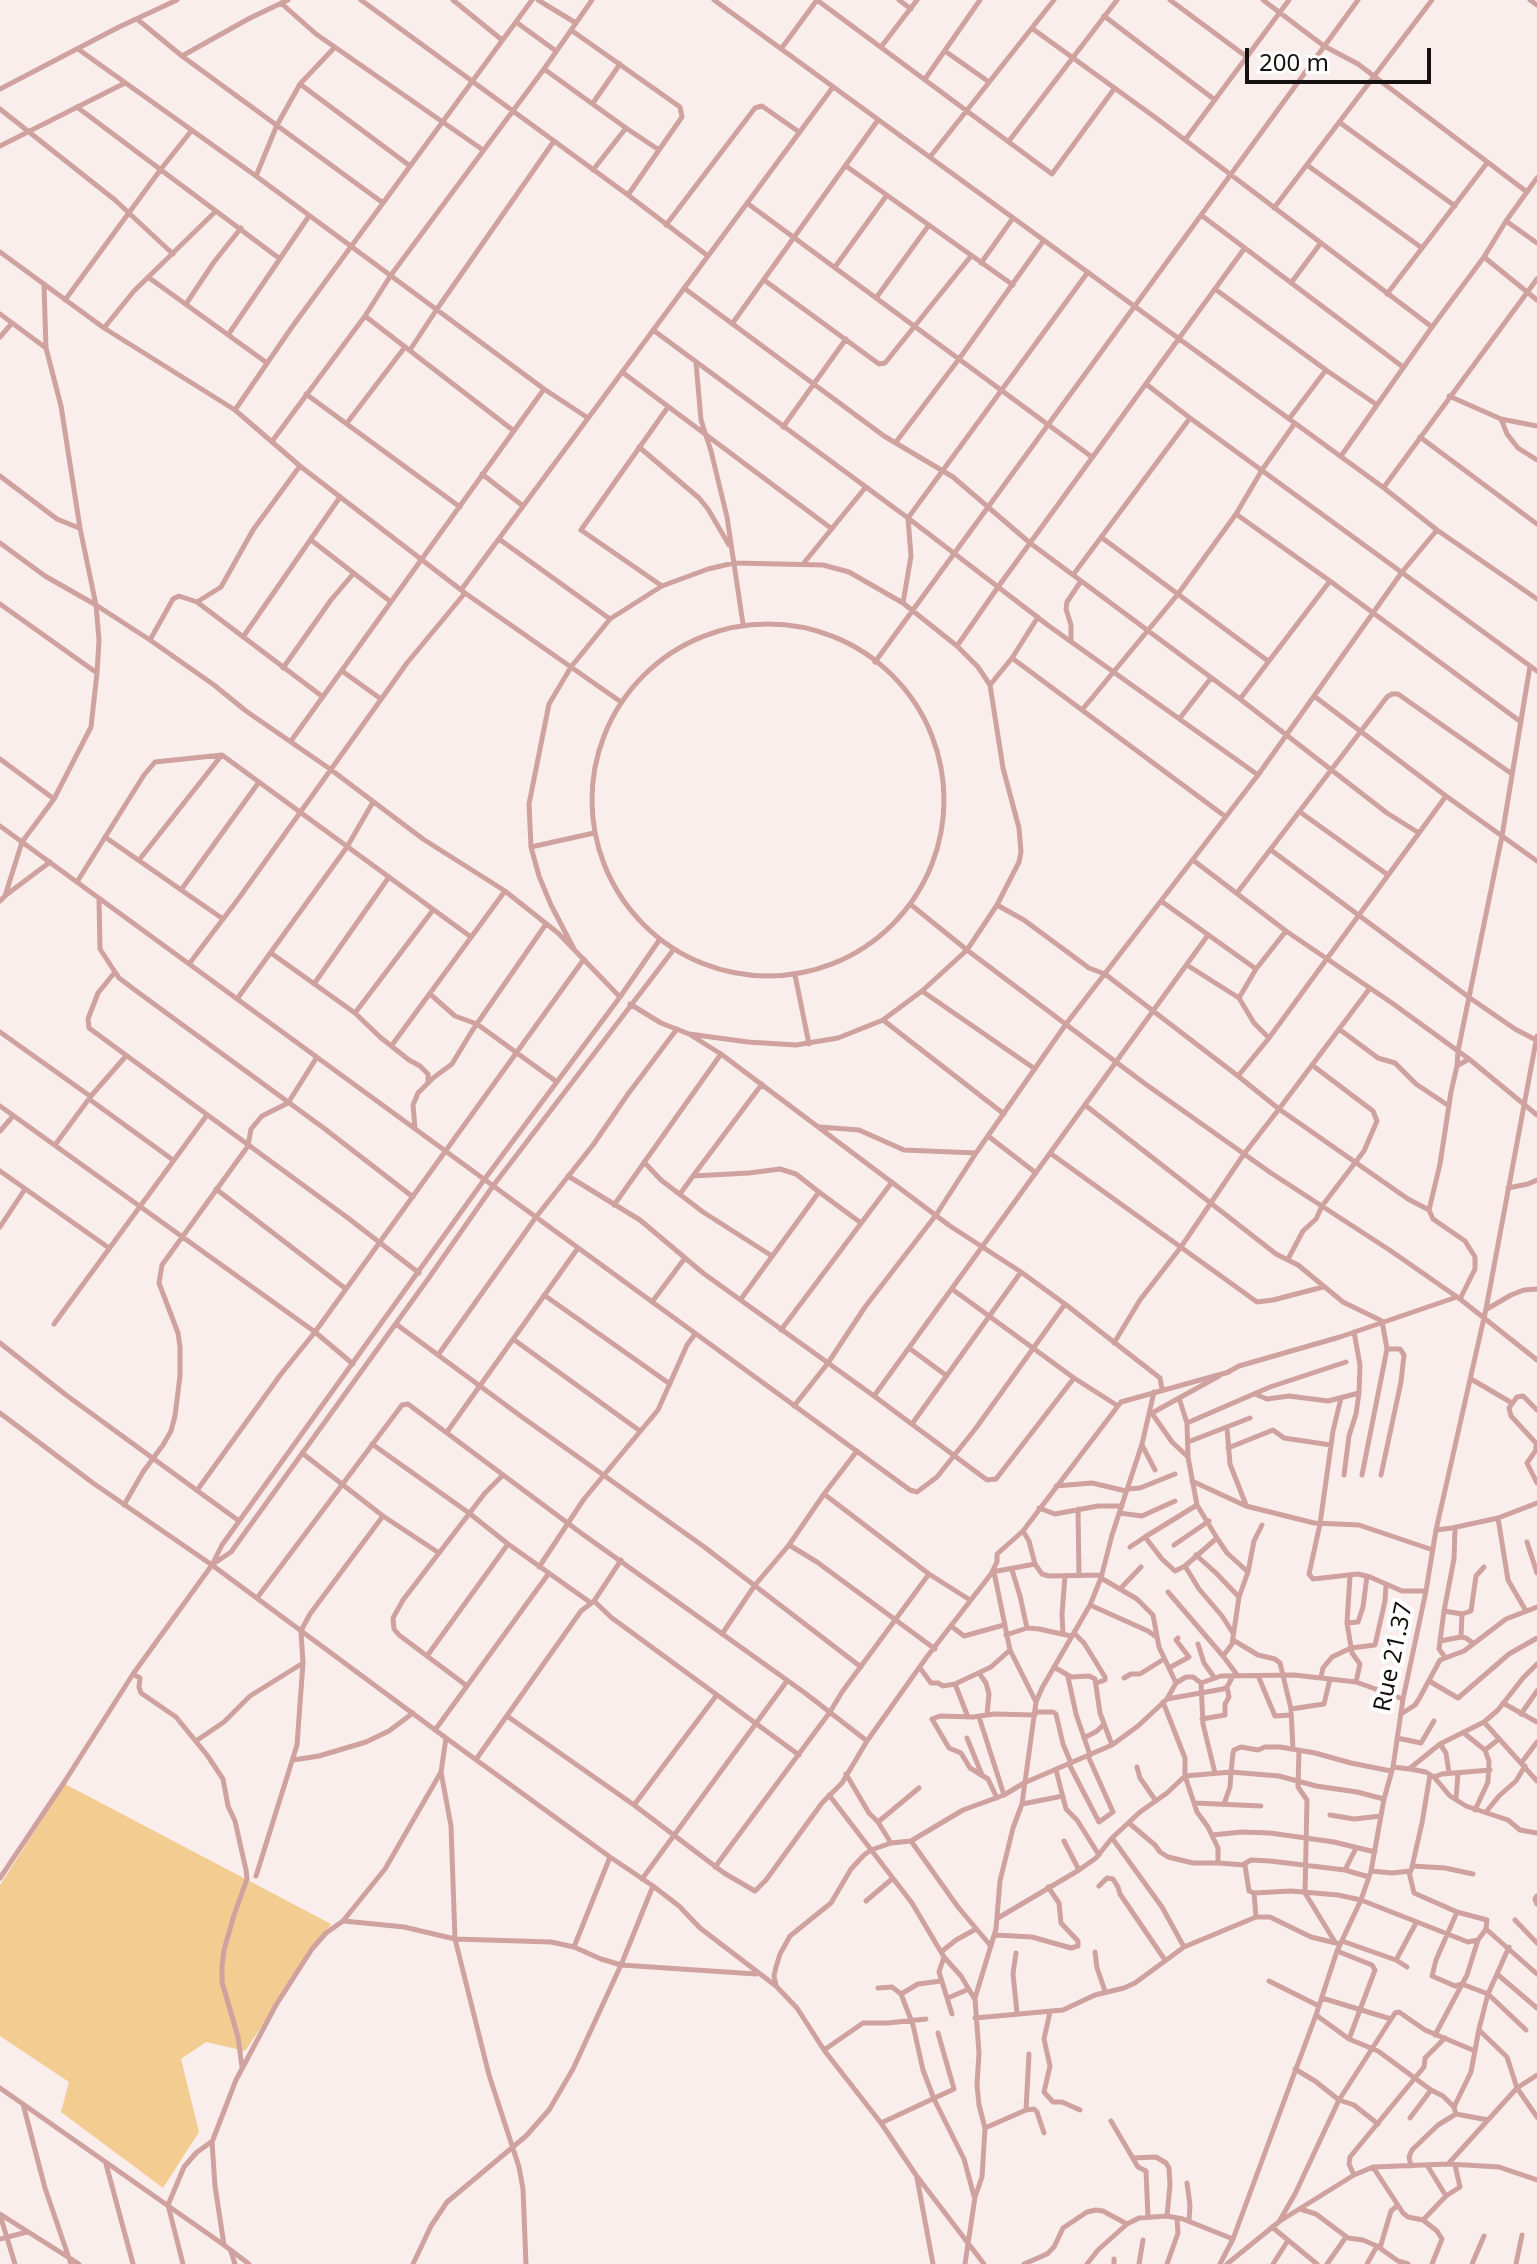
<!DOCTYPE html>
<style>
body{margin:0}
#map{position:relative;width:1537px;height:2264px;overflow:hidden;background:#f9eeeb;font-family:"Noto Sans",sans-serif}
canvas{display:block}
.scale{position:absolute;left:1245px;top:48px;width:186px;height:36px;box-sizing:border-box;border:4px solid #161211;border-top:0;padding-left:10px;font-size:24px;line-height:28px;white-space:nowrap;color:#161211;-webkit-text-stroke:6px #fff;paint-order:stroke}
</style>
<div id="map">
<canvas width="1537" height="2264"></canvas>
<div class="scale">200 m</div>
</div>
<script>
const c = document.querySelector('canvas').getContext('2d');
c.lineJoin = 'round';
function paint(path, color) { c.fillStyle = color; c.fill(path, 'evenodd'); }
const poly = rows => new Path2D(rows.map(r => 'M' + r).join(''));
function strokePath(path, color, width, dash) { c.strokeStyle = color; c.lineWidth = width; c.lineCap = dash ? 'butt' : 'round'; c.setLineDash(dash || []); c.stroke(path); }
function label(font, color, halo, rows, align = 'center') {
  c.font = font + ' "Noto Sans",sans-serif'; c.lineWidth = 8; c.setLineDash([]); c.textBaseline = 'middle'; c.strokeStyle = halo; c.fillStyle = color; for (const [text, x, y, turn = 0] of rows) {
    c.save(); c.translate(x, y); c.rotate((+turn || 0) * Math.PI / 180); c.textAlign = isNaN(turn) ? turn : align; if (halo) c.strokeText(text, 0, 0); c.fillText(text, 0, 0); c.restore();
  }
}
const green = poly([
 [65,1784,331,1924,245,2051,206,2042,181,2059,199,2132,163,2188,61,2112,69,2082,0,2036,0,1885]
]);
const street = poly([
 [361,0,628,195,708,256],
 [453,0,502,40],
 [538,0,576,23],
 [714,0,1384,488,1437,530,1537,599],
 [817,0,1052,174,1114,89],
 [899,0,911,9],
 [1170,0,1247,57],
 [1263,0,1324,46,1358,64,1527,192],
 [1530,0,1537,5],
 [281,3,316,34,483,150],
 [1104,16,1215,100],
 [137,19,182,56,383,203],
 [516,22,556,51],
 [1033,29,1156,118,1432,327],
 [571,30,680,107,682,117,659,150],
 [881,47,917,0],
 [78,49,256,176,544,389,588,418],
 [781,49,817,0],
 [945,51,989,82],
 [182,56,250,18,288,0],
 [544,69,626,128,659,150,628,195],
 [925,79,980,0],
 [300,84,410,166],
 [0,89,119,27,177,0],
 [593,103,620,64],
 [77,107,280,259],
 [0,109,115,200,173,254],
 [1339,122,1455,206],
 [1185,140,1289,0],
 [1009,141,1117,0],
 [0,146,125,83],
 [930,157,1054,0],
 [1307,165,1422,248],
 [846,166,1013,285],
 [593,170,626,128],
 [256,176,277,125,300,84,335,47],
 [747,203,1092,457],
 [1274,208,1432,0],
 [1201,215,1403,367],
 [1506,221,1537,243],
 [666,225,755,108,762,106,799,132],
 [0,252,104,328,235,410,300,466,465,593,621,702],
 [1484,257,1537,300],
 [981,263,1013,218],
 [835,267,887,195],
 [148,277,267,363],
 [764,280,879,364,885,363,971,256],
 [1291,283,1320,244],
 [684,288,884,436,953,477,1030,543,1240,699,1387,813,1419,833],
 [1215,289,1326,370,1377,405],
 [1387,294,1487,163],
 [876,298,929,225],
 [65,300,161,169,192,130],
 [186,304,214,262,241,228],
 [0,314,46,348],
 [365,316,514,431],
 [732,324,878,120],
 [104,328,134,291,216,211],
 [653,330,908,518,1049,626,1258,775],
 [228,335,309,216],
 [0,337,12,323],
 [410,350,437,309,554,141],
 [696,363,701,420,711,451,727,517,743,624],
 [622,372,832,529],
 [1146,384,1190,418,1537,671],
 [306,394,460,507],
 [1449,396,1501,419,1537,426],
 [235,410,292,327,532,0],
 [1289,419,1326,370],
 [1501,419,1507,434,1518,448,1537,460],
 [347,423,405,347],
 [783,427,846,339],
 [1420,437,1537,524],
 [273,440,365,316,391,275,544,69,592,0],
 [896,442,959,359,1044,240],
 [639,447,699,498,708,509,729,545],
 [1341,456,1432,327,1484,257,1506,221,1537,178],
 [482,474,523,506],
 [0,476,57,519,79,528],
 [1384,487,1537,279],
 [1236,514,1330,581,1521,722],
 [1101,537,1268,661],
 [499,539,610,619],
 [311,540,391,602],
 [0,543,45,576,96,605,150,640,214,685,246,711,330,769,423,839,505,891,558,933,620,997],
 [803,564,865,488],
 [1073,575,1190,418],
 [662,586,581,530,668,407],
 [461,590,833,87],
 [197,602,323,697],
 [903,603,911,556,908,518,1088,272],
 [0,604,97,673],
 '592 800a176 176 0 1 1 352 0a176 176 0 1 1-352 0Z',
 [243,637,340,497],
 [150,640,173,599,179,596,197,602,221,587,253,530,300,466],
 [1071,641,1071,625,1066,609,1067,602,1081,581],
 [957,646,998,587,1244,249],
 [1012,658,1226,817],
 [875,662,1358,0],
 [283,668,331,600,353,574],
 [342,671,381,699],
 [990,685,1012,658,1038,617],
 [1314,696,1446,796,1537,861],
 [1240,699,1330,581],
 [1082,710,1178,594,1236,514,1262,470,1295,423],
 [1180,718,1211,678],
 [291,741,544,389],
 [0,759,54,799],
 [1300,812,1388,875],
 [0,826,910,1490,917,1492,937,1477,976,1428,1065,1304],
 [105,837,223,919],
 [531,847,594,833],
 [1271,850,1470,998,1515,1029,1536,1040],
 [139,860,221,756],
 [1193,860,1286,931,1392,1003,1469,1059,1537,1115],
 [77,882,144,775,155,762,222,755,471,937],
 [181,890,259,782],
 [1237,893,1387,697,1392,694,1398,694,1512,774],
 [6,895,50,862],
 [99,899,100,949,115,972,98,993,88,1019,89,1028,348,1218,419,1273],
 [0,901,5,896,22,842,54,799,91,727,97,673,99,640,96,605,80,528,61,406,46,348,44,286],
 [1161,901,1256,969],
 [910,904,967,950,1144,1083,1271,1173,1391,1251,1460,1299,1537,1360],
 [997,905,1024,920,1089,968,1105,974,1238,1076],
 [574,949,551,905,539,876,531,847,529,804,549,704,571,667,610,619,662,586,708,569,734,563,823,565,849,572,903,603,957,646,978,667,990,685,1003,768,1019,828,1021,852,1019,862,997,905,967,950,922,991,883,1020,838,1038,796,1045,748,1042,689,1034],
 [271,953,355,1013,380,1037,409,1060,420,1066,428,1074,428,1082],
 [189,964,239,898,407,663,465,593],
 [1187,965,1239,998,1254,1023,1269,1038],
 [115,972,119,978,139,993,325,1129,413,1197],
 [795,975,809,1044],
 [314,984,389,877],
 [1370,988,1279,1109,1408,1199,1429,1210],
 [922,991,1035,1069],
 [430,994,455,1016,477,1024,557,1082],
 [1239,998,1256,969,1286,931],
 [237,999,347,847,373,802],
 [630,1004,661,1023,689,1034,721,1054,950,1226,1021,1272,1065,1304,1160,1378,1162,1389],
 [355,1013,433,910],
 [883,1020,1004,1114],
 [1339,1029,1378,1058,1395,1063,1416,1084,1449,1106],
 [0,1032,90,1096],
 [392,1045,505,891],
 [1457,1066,1458,1051,1502,836,1530,666],
 [89,1099,173,1160],
 [1085,1105,1276,1254,1298,1265,1343,1302,1382,1321,1387,1349,1362,1475],
 [0,1106,315,1332,353,1364],
 [820,1127,859,1130,904,1150,976,1153],
 [415,1128,413,1105,418,1093,433,1078,452,1064,472,1031,546,924],
 [0,1131,13,1116],
 [988,1136,1036,1173],
 [55,1145,91,1096,126,1056],
 [1050,1153,1257,1302,1273,1300,1323,1287],
 [644,1162,661,1180,703,1212,772,1256],
 [0,1171,109,1248],
 [568,1176,640,1220,703,1273,874,1396,987,1480,996,1479,1074,1378],
 [693,1176,762,1084],
 [1508,1188,1528,1184,1537,1180],
 [216,1189,346,1289],
 [680,1194,693,1176,749,1173,780,1169,796,1174,819,1192],
 [614,1205,721,1054],
 [0,1227,25,1189],
 [1288,1259,1303,1231,1316,1219,1322,1206,1364,1151,1377,1121,1373,1111,1312,1065],
 [952,1289,1074,1378,1118,1406],
 [544,1295,670,1384],
 [741,1299,819,1192,861,1223],
 [1460,1299,1475,1269,1475,1257,1465,1241,1433,1219,1429,1210,1440,1164,1451,1092,1457,1066,1469,1059],
 [652,1302,685,1258],
 [1487,1309,1511,1295,1524,1290,1537,1289],
 [54,1324,207,1115],
 [396,1324,522,1417,703,1546,861,1667],
 [781,1330,892,1182],
 [513,1339,640,1431],
 [0,1343,66,1395,239,1521],
 [1114,1343,1140,1300,1181,1247,1244,1154,1279,1109,1238,1076,1269,1038,1446,796],
 [909,1348,947,1376],
 [438,1355,536,1217,593,1145,628,1094,677,1029],
 [1228,1372,1239,1366,1340,1337,1454,1298],
 [1471,1379,1512,1403],
 [1255,1394,1267,1399,1289,1396,1328,1401,1359,1393],
 [874,1396,1208,935],
 [1179,1398,1187,1423,1188,1456],
 [1341,1398,1333,1431,1320,1524,1309,1574,1313,1579,1358,1574,1370,1577,1402,1591,1426,1591],
 [794,1406,828,1363,865,1307,936,1215,976,1153,1066,1024,1258,775,1402,572,1437,530],
 [1537,1410,1523,1396,1517,1397,1509,1408,1511,1416,1536,1443,1536,1450,1527,1463,1537,1483],
 [1151,1412,1172,1442,1188,1457,1197,1505,1217,1538,1227,1553,1248,1572],
 [0,1413,93,1483,212,1565,446,1738,610,1857,653,1886,679,1906,700,1928,776,1986,797,2008,824,2050,881,2123,916,2175,984,2264],
 [1152,1413,1219,1376],
 [1187,1423,1270,1387,1346,1362],
 [912,1424,1021,1272],
 [1227,1428,1230,1464,1246,1505],
 [447,1432,578,1248],
 [1188,1442,1250,1418],
 [372,1444,469,1513,508,1544,591,1603],
 [1142,1445,1155,1470],
 [1228,1448,1273,1430,1284,1438,1331,1445],
 [302,1453,383,1516,439,1553],
 [1344,1475,1349,1436,1356,1414,1359,1393,1360,1365,1354,1332],
 [1381,1475,1401,1382,1404,1355,1400,1349,1387,1349],
 [1192,1481,1246,1506,1314,1523,1359,1525,1433,1550],
 [1056,1486,1092,1483,1126,1491],
 [198,1489,281,1374,315,1332,584,959],
 [1127,1489,1140,1488,1175,1474],
 [824,1494,929,1574],
 [124,1505,143,1472,163,1445,171,1431,175,1416,180,1376,180,1347,178,1333,159,1283,162,1265,248,1146,251,1129,262,1116,288,1103,317,1057],
 [1039,1508,1055,1514,1098,1506,1122,1506],
 [1078,1509,1079,1576],
 [1119,1513,1142,1516,1175,1501],
 [1498,1518,1508,1580,1526,1611],
 [1436,1530,1452,1528,1498,1518,1537,1503],
 [1023,1531,1029,1541,1035,1564,1042,1574,1049,1576,1102,1575],
 [1145,1537,1197,1505],
 [1527,1542,1537,1573],
 [789,1545,817,1562,935,1649],
 [1174,1545,1209,1521],
 [1130,1547,1145,1537,1162,1559,1175,1571,1185,1566,1217,1538],
 [1196,1555,1216,1573,1239,1597],
 [213,1564,231,1552,428,1279,493,1186,674,949],
 [1185,1566,1199,1589,1222,1616,1233,1633],
 [539,1567,584,1499,658,1410,687,1345,695,1334],
 [1012,1570,1020,1596,1027,1628,1039,1629,1071,1636],
 [992,1572,1035,1564],
 [994,1572,1010,1650,1036,1702],
 [1350,1576,1347,1623,1352,1653,1360,1664,1356,1682],
 [1101,1578,1137,1599,1153,1615,1159,1647,1176,1683],
 [1120,1589,1141,1567],
 [1168,1592,1223,1656],
 [257,1598,402,1405,408,1404,581,1533,805,1693,867,1741],
 [594,1601,612,1618,799,1755],
 [1090,1605,1148,1631,1155,1636],
 [1444,1611,1454,1559,1455,1528],
 [1462,1614,1444,1611,1440,1641,1461,1637,1466,1638,1473,1643],
 [1347,1623,1358,1622,1363,1607,1367,1576],
 [951,1626,964,1636,1004,1625],
 [1074,1633,1084,1643,1105,1677,1105,1680,1096,1683],
 [722,1634,755,1585,789,1545,824,1494,857,1451],
 [1063,1634,1062,1614,1065,1576],
 [1006,1635,1027,1628],
 [1461,1637,1462,1614,1471,1611,1476,1576,1484,1567],
 [1233,1640,1258,1655,1275,1659,1280,1663,1291,1709,1293,1749],
 [1440,1641,1439,1649,1445,1657],
 [1198,1644,1204,1663,1214,1677],
 [427,1656,508,1544],
 [1054,1667,1071,1677,1089,1676,1095,1679,1100,1713,1112,1745],
 [920,1668,931,1683,938,1683,943,1686,955,1684,991,1667,1010,1650],
 [1169,1668,1189,1657,1176,1640,1178,1638],
 [979,1673,986,1683,989,1694,987,1715],
 [133,1674,140,1678,139,1687,141,1693,176,1717,207,1755,223,1779,228,1806,235,1821,246,1870,247,1879,234,1915,224,1950,222,1966,222,1982,238,2037,242,2067],
 [1238,1676,1223,1656,1232,1644,1239,1597,1248,1572,1254,1541,1262,1525],
 [1068,1677,1076,1714,1090,1755],
 [1321,1677,1323,1668,1332,1657,1351,1648,1375,1645,1385,1601,1386,1585],
 [1124,1678,1131,1674,1140,1674,1164,1659],
 [1259,1678,1275,1716,1291,1715],
 [1429,1681,1458,1698,1509,1654,1537,1638],
 [1201,1683,1203,1724,1215,1773],
 [955,1684,968,1717],
 [467,1686,399,1635,394,1629,393,1618,403,1600,485,1493,503,1475],
 [1167,1699,1223,1689,1227,1687,1233,1676],
 [1163,1702,1185,1758,1185,1776,1197,1812,1208,1827,1218,1848,1218,1863,1245,1865,1249,1891,1254,1893,1256,1917,1270,1917,1311,1937,1340,1944],
 [1503,1703,1537,1722],
 [1291,1709,1324,1704,1330,1679],
 [1035,1712,1053,1712,1056,1714,1063,1744,1071,1763],
 [1401,1714,1415,1705,1419,1699,1440,1660,1464,1651,1506,1619,1537,1607],
 [1521,1714,1537,1691],
 [507,1716,634,1805,724,1873,755,1891,766,1880,822,1803,842,1783,867,1741,926,1658,991,1574,997,1562,997,1554,1023,1531,1121,1402,1229,1372],
 [979,1717,1004,1795],
 [1202,1719,1225,1715,1225,1704,1229,1697,1227,1687],
 [1484,1722,1537,1781],
 [435,1730,549,1573],
 [1465,1734,1485,1750,1489,1761,1488,1782,1475,1810],
 [446,1738,441,1772,451,1826,455,1939,489,2075,519,2167,523,2189,526,2264],
 [967,1738,982,1775],
 [1084,1738,1097,1731,1104,1724],
 [1397,1738,1421,1743,1434,1721],
 [196,1741,224,1722,250,1696,303,1663],
 [1440,1744,1446,1753,1449,1773],
 [1299,1750,1298,1787,1307,1800,1305,1893,1335,1942],
 [1485,1750,1499,1739],
 [477,1758,581,1611,594,1601,621,1560],
 [293,1760,319,1756,366,1742,389,1731,413,1713],
 [1522,1762,1537,1742],
 [1069,1764,1099,1822,1113,1812,1088,1756],
 [1137,1767,1140,1778,1156,1801],
 [1393,1767,1409,1769,1440,1744,1484,1722,1498,1710,1523,1678,1537,1664],
 [1410,1769,1426,1772,1434,1777,1450,1796,1466,1806,1508,1820,1520,1830,1537,1833],
 [1056,1770,1066,1809,1077,1820,1099,1855],
 [846,1774,869,1813,878,1822,891,1843],
 [1434,1777,1442,1774,1490,1770],
 [829,1795,912,1903,944,1957,961,1976,974,1998],
 [997,1798,988,1779,970,1768,961,1753,949,1748,932,1719,940,1716,973,1717,994,1714,1035,1715],
 [1384,1799,1357,1792,1316,1786,1279,1776,1231,1772,1233,1753,1234,1750,1241,1747,1258,1750,1265,1747,1280,1747,1315,1753,1351,1763,1391,1771],
 [1456,1799,1458,1773],
 [1195,1803,1261,1806],
 [1022,1804,1063,1796],
 [634,1805,716,1696],
 [1486,1812,1499,1796,1516,1781,1525,1766],
 [1330,1815,1354,1819,1381,1816],
 [878,1822,919,1788],
 [1129,1823,1155,1845,1160,1852,1168,1857,1193,1863,1218,1863],
 [1212,1835,1242,1832,1270,1833,1334,1842,1375,1852],
 [1112,1838,1162,1907,1184,1947],
 [911,1841,958,1907,990,1945],
 [1064,1841,1079,1870,1096,1858,1112,1838,1140,1812,1167,1793,1185,1776,1231,1772,1230,1787,1224,1804],
 [1244,1864,1251,1860,1270,1861,1345,1870,1369,1877],
 [1412,1866,1445,1868,1473,1874],
 [715,1867,830,1712,842,1692,929,1574,970,1600],
 [1345,1870,1356,1848],
 [1371,1871,1392,1873,1411,1871,1422,1823,1430,1775],
 [1409,1872,1414,1893,1457,1912,1487,1920,1486,1929,1537,1974],
 [256,1876,297,1745,303,1663,301,1632,303,1627,310,1614,383,1516],
 [0,1878,65,1781,133,1674,212,1565,222,1545,484,1180,620,997,660,939],
 [642,1879,787,1681],
 [1099,1886,1107,1878,1113,1879,1118,1887,1120,1894,1165,1960],
 [1254,1893,1291,1891,1338,1895,1361,1900,1468,1942,1478,1940],
 [1537,1896,1535,1899,1537,1904],
 [866,1901,892,1879],
 [1457,1912,1436,1960,1432,1976,1455,1986,1462,1984,1488,1994,1526,2030],
 [998,1918,1079,1870],
 [1515,1920,1537,1943],
 [344,1921,404,1927,455,1939,551,1942,574,1947,601,1959,621,1965,756,1974],
 [995,1935,1032,1937,1071,1948,1078,1946,1078,1941,1061,1923,1059,1903,1048,1887],
 [1342,1941,1396,1960,1407,1967],
 [574,1947,610,1857],
 [1337,1951,1372,1965,1375,1970,1349,2039],
 [941,1952,956,1940,976,1929],
 [1095,1952,1097,1968,1105,1991],
 [1016,1953,1013,1974,1017,2013],
 [944,1957,939,1972,952,2014],
 [1396,1960,1416,1923],
 [1497,1974,1537,2008],
 [1269,1981,1319,2006],
 [776,1985,774,1976,776,1967,780,1954,790,1936,831,1903,851,1869,864,1855,871,1850,891,1843,911,1841,963,1810,1004,1795,1024,1783,1112,1745,1138,1726,1167,1699,1176,1683,1186,1677,1193,1677,1201,1683,1221,1676,1294,1675,1356,1682,1403,1699],
 [878,1988,892,1987,901,1994,913,2025,923,2070,934,2099,964,2159,974,2196],
 [901,1994,918,1984,941,1981],
 [948,1998,969,1989],
 [1322,1998,1391,2019],
 [1050,2012,1044,2039,1050,2066,1044,2092,1053,2102,1062,2102,1080,2110],
 [1316,2015,1349,2039,1378,2051,1431,2090,1410,2118],
 [975,2018,1063,2010,1095,1995,1124,1988,1135,1983,1184,1947,1256,1917],
 [1479,2030,1507,2057,1517,2088,1537,2117],
 [1435,2035,1467,1975,1478,1940,1486,1929],
 [824,2050,863,2023,888,2023,926,2019],
 [1295,2069,1315,2081,1339,2100,1354,2105,1378,2124],
 [0,2088,224,2245,249,2264],
 [1431,2090,1443,2096,1454,2107,1456,2114,1488,2120],
 [23,2104,45,2188,71,2264],
 [1454,2107,1471,2072,1479,2029,1488,1994,1509,1947],
 [1026,2110,1029,2054],
 [1111,2121,1138,2167,1146,2171,1148,2217],
 [881,2123,954,2089,938,2033],
 [985,2128,1026,2110,1034,2109,1037,2112,1044,2133],
 [1133,2158,1156,2157,1166,2163,1169,2168,1170,2185,1167,2216],
 [1449,2163,1517,2088,1537,2075],
 [106,2164,133,2264],
 [1427,2165,1446,2196],
 [1411,2166,1409,2157,1412,2150,1438,2125,1456,2114],
 [1373,2167,1403,2213,1408,2217,1423,2220,1446,2196,1460,2187,1455,2165],
 [1354,2175,1349,2164,1350,2157,1424,2067,1425,2058,1445,2038],
 [917,2178,933,2264],
 [1187,2183,1190,2205,1189,2220],
 [1300,2209,1316,2214,1348,2238,1363,2240,1377,2246,1398,2261,1408,2264],
 [0,2214,79,2264],
 [0,2215,15,2264],
 [1280,2220,1295,2194,1339,2100,1395,2013,1399,2012,1425,2030,1475,2051],
 [1423,2220,1437,2231,1442,2239,1432,2264],
 [1272,2227,1317,2264],
 [0,2239,27,2232],
 [224,2245,215,2186,212,2142,236,2080,276,2005,312,1949,326,1933,343,1921,385,1869,441,1772],
 [1380,2248,1391,2211,1397,2206],
 [231,2252,235,2264],
 [1114,2259,1114,2264],
 [183,2264,168,2205,184,2167,196,2153,211,2142],
 [413,2264,431,2226,447,2202,526,2136,549,2110,573,2069,621,1965,653,1886],
 [965,2264,975,2197,982,2177,985,2128,979,2105,977,2085,979,2053,975,1998,996,1929,1000,1881,1013,1828,1022,1804,1036,1702,1042,1688,1090,1605,1101,1578,1112,1535,1142,1444,1154,1392],
 [1024,2264,1047,2254,1054,2247,1063,2228,1087,2212,1096,2210,1103,2211,1127,2224],
 [1087,2264,1098,2250,1127,2224,1139,2218,1167,2216,1183,2219,1233,2239],
 [1139,2264,1143,2240],
 [1167,2264,1178,2233,1177,2218],
 [1220,2264,1233,2239,1316,2015,1337,1951,1361,1900,1371,1871,1384,1799,1393,1767,1403,1699,1426,1591,1436,1530,1486,1309,1537,1036],
 [1227,2264,1280,2221,1354,2175,1373,2167,1449,2164,1499,2167,1537,2180],
 [1273,2264,1287,2242],
 [1327,2264,1346,2237],
 [1367,2264,1377,2246],
 [1472,2264,1484,2236],
 [1516,2264,1522,2235]
]);
const streetNames = [
 ["Rue 21.37",1394,1657,-78]
];
paint(green, '#f2cc90');
strokePath(street, '#cfa29f', 5);
label('24px', '#161211', '#fff', streetNames);
</script>
